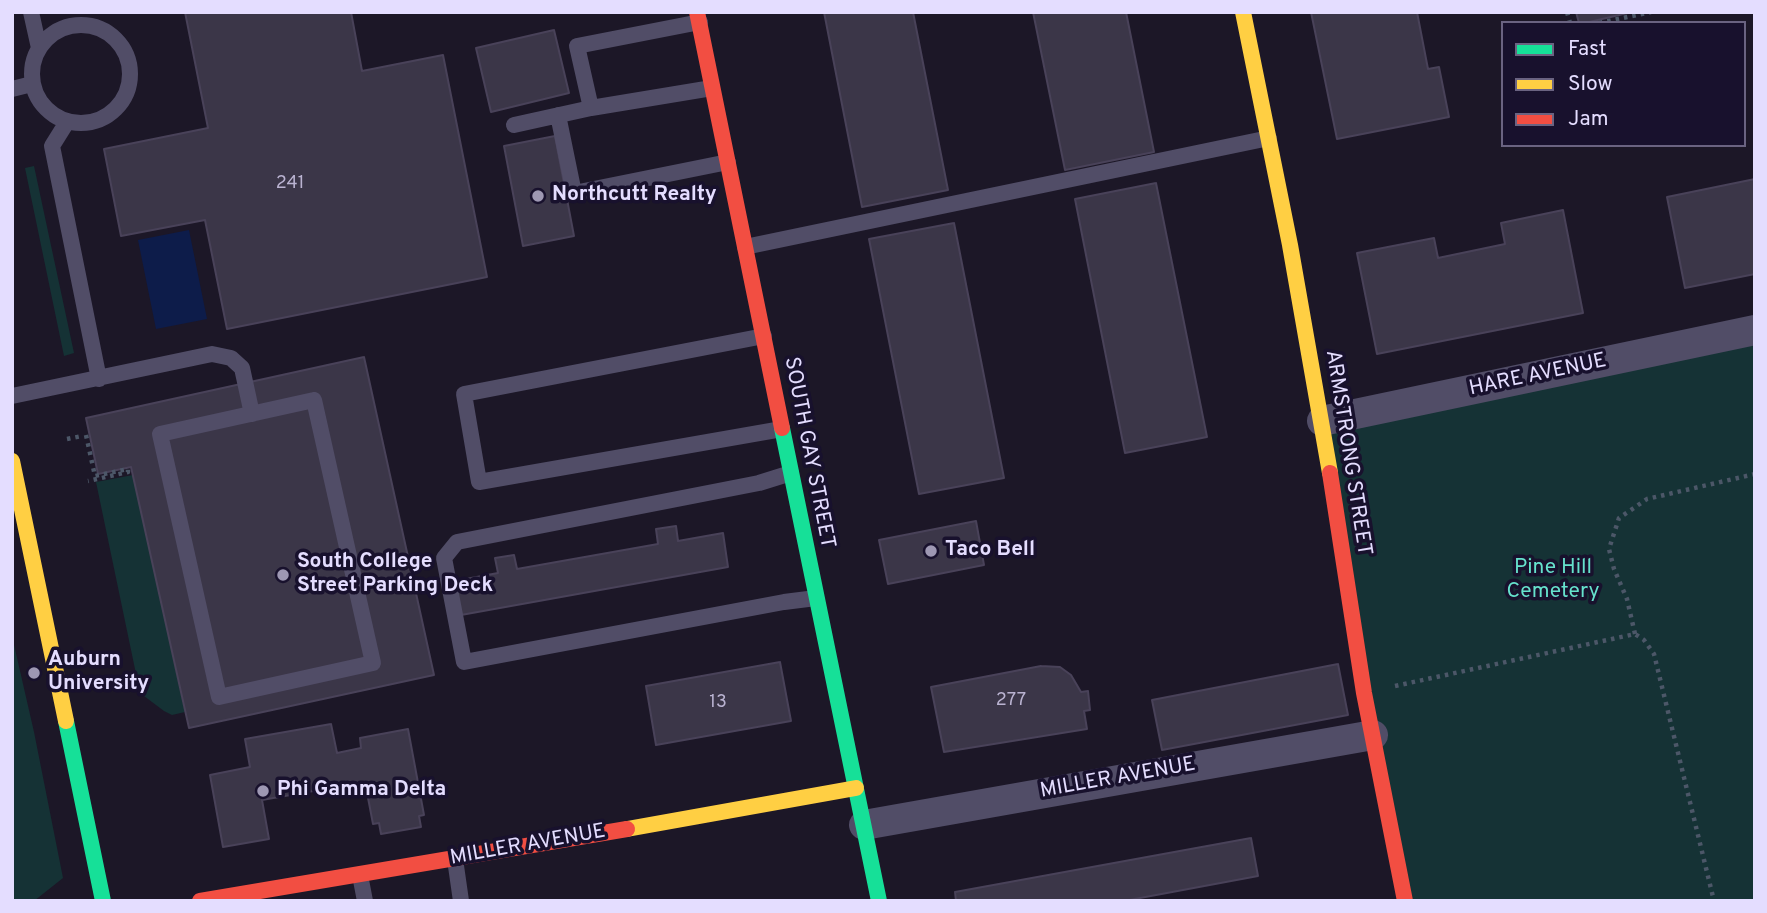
<!DOCTYPE html>
<style>
body{margin:0}
#map{position:relative;width:1767px;height:913px;overflow:hidden;background:#1c1727;font-family:Overpass,sans-serif}
canvas{display:block}
.frame{position:absolute;inset:0;border:14px solid #e4ddff;pointer-events:none}
.legend{position:absolute;left:1501px;top:21px;width:245px;height:126px;box-sizing:border-box;background:#18112d;border:2px solid #6a6381;margin:0;padding:9px 12px;list-style:none;font-size:21px;color:#e4ddff}
.legend li{display:flex;align-items:center;gap:14px;height:35px}
.legend b{width:35px;border:2px solid #6a6381}
</style>
<div id="map">
<canvas width="1767" height="913"></canvas>
<div class="frame"></div>
<ul class="legend">
<li><b style="height:9px;background:#16e098"></b>Fast</li>
<li><b style="height:9px;background:#ffcf43"></b>Slow</li>
<li><b style="height:9px;background:#f24e42"></b>Jam</li>
</ul>
</div>
<script>
const c = document.querySelector('canvas').getContext('2d');
c.lineJoin = 'round';
function paint(path, color) { c.fillStyle = color; c.fill(path, 'evenodd'); }
const poly = rows => new Path2D(rows.map(r => 'M' + r).join(''));
function strokePath(path, color, width, dash) { c.strokeStyle = color; c.lineWidth = width; c.lineCap = dash ? 'butt' : 'round'; c.setLineDash(dash || []); c.stroke(path); }
function label(font, color, halo, rows, align = 'center') {
  c.font = font + ' Overpass,sans-serif'; c.lineWidth = 7; c.setLineDash([]); c.textBaseline = 'middle'; c.strokeStyle = halo; c.fillStyle = color; for (const [text, x, y, turn = 0] of rows) {
    c.save(); c.translate(x, y); c.rotate((+turn || 0) * Math.PI / 180); c.textAlign = isNaN(turn) ? turn : align; if (halo) c.strokeText(text, 0, 0); c.fillText(text, 0, 0); c.restore();
  }
}
const green = poly([
 [34,166,74,353,64,356,25,168],
 [1755,331,1755,901,1405,901,1322,422],
 [133,475,185,712,172,715,164,711,140,693,96,482],
 [12,636,34,732,63,878,34,901,12,901]
]);
const water = poly([
 [189,230,207,319,156,329,138,240]
]);
const building = poly([
 [185,12,351,12,362,71,443,55,487,277,227,329,205,220,121,236,104,149,208,128,185,12],
 [824,12,913,12,948,190,862,207,824,12],
 [1033,12,1126,12,1154,152,1065,170,1033,12],
 [1311,12,1417,12,1428,69,1439,67,1449,117,1337,139,1311,12],
 [1576,12,1632,12,1585,23,1579,23,1576,12],
 [554,30,569,93,491,112,476,48,554,30],
 [555,136,574,236,523,246,504,146,555,136],
 [1755,179,1755,274,1685,288,1667,197,1755,179],
 [1156,183,1207,437,1125,453,1075,199,1156,183],
 [1563,210,1583,313,1377,354,1357,253,1434,238,1438,258,1505,244,1501,223,1563,210],
 [954,223,1004,478,919,494,869,239,954,223],
 [364,357,434,675,189,728,131,467,98,474,86,418,364,357],
 [976,521,984,565,888,584,879,540,976,521],
 [676,526,678,541,723,533,728,567,461,615,455,581,498,573,495,558,514,555,517,569,658,544,656,529,676,526],
 [780,662,791,721,656,745,646,686,780,662],
 [1338,664,1348,715,1162,750,1152,700,1338,664],
 [1041,666,1060,667,1071,675,1081,692,1088,691,1090,710,1084,711,1087,729,944,752,931,687,1041,666],
 [331,724,337,753,361,748,360,738,408,729,424,815,419,816,421,827,381,834,379,823,373,824,365,782,262,800,269,839,223,847,210,775,250,767,245,739,331,724],
 [1251,838,1258,876,1124,901,956,901,955,892,1251,838]
]);
const path = poly([
 [1567,12,1570,23],
 [1599,23,1651,12],
 [86,435,95,476,128,469,128,472,88,481],
 [67,439,82,436],
 [1635,634,1627,599,1614,569,1609,549,1619,518,1647,499,1755,474],
 [1395,686,1635,634,1644,640,1654,654,1714,901]
]);
const lane = poly([
 [31,12,39,48],
 '32 74a49 49 0 1 1 98 0a49 49 0 1 1-98 0Z',
 [12,89,32,84],
 [591,108,712,88],
 [558,115,574,193,728,162],
 [67,122,52,146,99,379],
 [514,125,591,108,577,46,700,22],
 [745,247,1269,138],
 [764,336,464,394,479,482,782,429],
 [12,396,212,354,231,358,242,368,252,414],
 [314,400,373,663,219,697,160,434,314,400],
 [791,473,759,483,457,542,444,558,464,662,784,602,816,598],
 [455,859,461,901],
 [360,875,365,901]
]);
const street = poly([
 [1322,421,1755,330],
 [864,825,1373,735]
]);
const fast = poly([
 [782,428,879,901],
 [66,721,103,901]
]);
const slow = poly([
 [1243,12,1290,245,1330,473],
 [12,461,66,721],
 [627,829,856,788]
]);
const jam = poly([
 [697,12,782,428],
 [1330,473,1364,693,1405,901],
 [200,901,627,829]
]);
const markers = [
 [538,196,7,"#9e98b3"],
 [931,551,7,"#9e98b3"],
 [283,575,7,"#9e98b3"],
 [34,673,7,"#9e98b3"],
 [263,791,7,"#9e98b3"]
];
const numberNames = [
 ["241",290,184],
 ["277",1011,701],
 ["13",718,703]
];
const poiNames = [
 ["Northcutt Realty",552,196],
 ["Taco Bell",945,551],
 ["South College",297,563],
 ["Street Parking Deck",297,587],
 ["Auburn",48,661],
 ["University",48,685],
 ["Phi Gamma Delta",277,791]
];
const streetNames = [
 ["HARE AVENUE",1538,376,-12],
 ["SOUTH GAY STREET",808,453,79],
 ["ARMSTRONG STREET",1347,453,81],
 ["MILLER AVENUE",1118,779,-10],
 ["MILLER AVENUE",528,846,-10]
];
const parkNames = [
 ["Pine Hill",1553,569],
 ["Cemetery",1553,593]
];
paint(green, '#153235');
paint(water, '#0d1c4a');
paint(building, '#3b3648');
strokePath(building, '#494259', 2);
strokePath(path, '#4c5768', 4.5, [3.5, 5]);
strokePath(lane, '#514d67', 16);
strokePath(street, '#514d67', 30);
strokePath(fast, '#16e098', 16);
strokePath(slow, '#ffcf43', 16);
strokePath(jam, '#f24e42', 16);
for (const [x, y, r, color] of markers) { const dot = new Path2D(); dot.arc(x, y, r, 0, 2 * Math.PI); c.fillStyle = color; c.fill(dot); strokePath(dot, '#18112d', 2.5); }
label('18px', '#bab3d1', null, numberNames);
label('bold 21px', '#e4ddff', '#18112d', poiNames, 'left');
label('21px', '#e4ddff', '#18112d', streetNames);
label('21px', '#66e2cd', '#18112d', parkNames);
</script>
